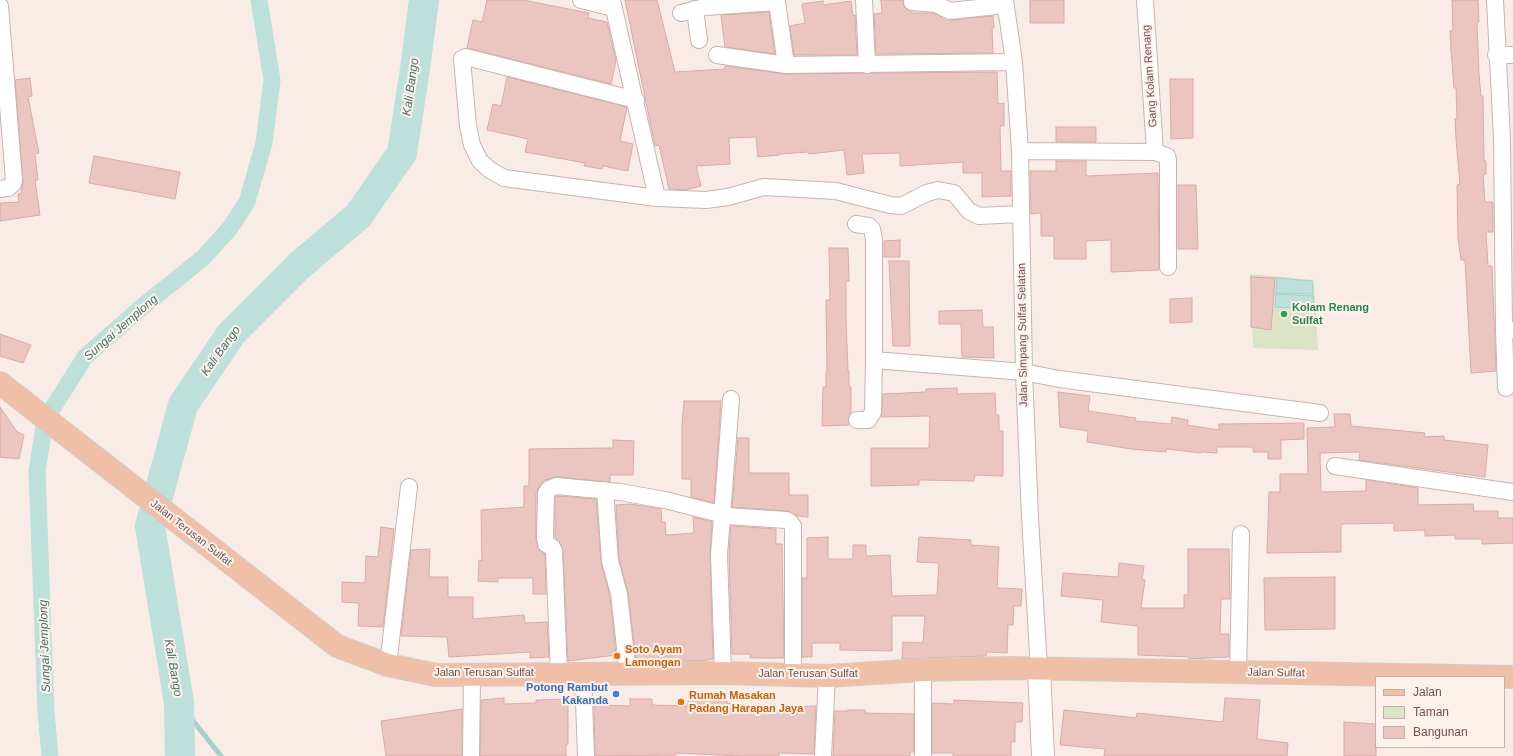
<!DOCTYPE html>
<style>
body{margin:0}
#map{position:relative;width:1513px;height:756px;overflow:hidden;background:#f9ece6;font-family:Arial,sans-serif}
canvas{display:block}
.legend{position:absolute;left:1375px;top:676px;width:130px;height:72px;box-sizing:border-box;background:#fcf1eb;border:1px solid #c4b1ac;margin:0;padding:5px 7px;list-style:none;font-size:12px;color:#6f514e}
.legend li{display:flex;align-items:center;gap:8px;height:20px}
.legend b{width:20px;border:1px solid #c4b1ac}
</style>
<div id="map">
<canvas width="1513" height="756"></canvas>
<ul class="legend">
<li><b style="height:5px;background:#efc0a7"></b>Jalan</li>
<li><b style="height:11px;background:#dbe4c6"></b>Taman</li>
<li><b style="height:11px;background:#ebc6c1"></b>Bangunan</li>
</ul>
</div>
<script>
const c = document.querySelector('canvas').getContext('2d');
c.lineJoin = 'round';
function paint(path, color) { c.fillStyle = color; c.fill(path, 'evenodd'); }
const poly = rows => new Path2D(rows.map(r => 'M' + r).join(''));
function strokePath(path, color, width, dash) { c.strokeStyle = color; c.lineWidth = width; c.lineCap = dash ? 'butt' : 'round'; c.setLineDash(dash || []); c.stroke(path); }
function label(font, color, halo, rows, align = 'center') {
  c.font = font + ' Arial,sans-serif'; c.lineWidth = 4; c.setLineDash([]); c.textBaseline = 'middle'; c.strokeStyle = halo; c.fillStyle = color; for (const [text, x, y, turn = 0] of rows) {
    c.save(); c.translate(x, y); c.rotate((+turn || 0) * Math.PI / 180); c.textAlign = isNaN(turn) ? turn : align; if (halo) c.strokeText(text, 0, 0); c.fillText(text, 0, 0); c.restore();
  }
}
const green = poly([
 [1250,274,1314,280,1318,350,1253,348]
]);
const water = poly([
 [1277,278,1312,281,1313,294,1276,293,1277,278],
 [1276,294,1313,296,1314,309,1275,307,1276,294]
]);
const stream = poly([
 [179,703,221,756]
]);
const canal = poly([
 [50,756,46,712,37,471,45,420,85,357,142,307,203,258,230,228,247,202,264,143,272,80,259,0]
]);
const river = poly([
 [180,756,179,703,150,526,183,405,231,334,300,265,358,216,402,153,415,69,424,0]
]);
const building = poly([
 [487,0,523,0,589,13,588,18,607,22,616,61,611,84,467,48,473,20,482,22,487,0],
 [625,0,657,0,675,72,725,69,725,66,786,74,997,72,998,104,1004,103,1004,126,1000,126,1001,171,1011,171,1011,196,982,197,982,173,963,173,963,162,900,166,900,153,862,154,864,173,847,175,844,150,809,154,809,152,779,154,779,155,758,157,756,137,729,138,730,164,696,166,701,186,685,190,669,189,659,145,655,146,625,0],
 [881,0,903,0,904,7,913,13,933,13,951,20,993,16,994,28,992,28,993,53,876,54,874,14,882,13,881,0],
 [1030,0,1064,0,1064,23,1030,23,1030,0],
 [1452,0,1478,0,1479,22,1477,23,1479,74,1481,96,1483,96,1484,161,1486,161,1486,174,1483,175,1485,202,1493,202,1493,232,1486,232,1488,266,1492,266,1496,371,1471,373,1465,260,1461,260,1458,238,1457,185,1460,184,1456,139,1455,119,1457,119,1456,88,1454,88,1451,50,1450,31,1453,31,1452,0],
 [823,1,823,5,851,1,853,16,855,15,857,55,794,55,790,26,805,23,802,4,823,1],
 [769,12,775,54,725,47,721,15,769,12],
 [507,77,627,107,620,141,633,144,628,171,603,166,602,169,584,166,585,163,525,152,528,139,487,130,493,104,501,106,507,77],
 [30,78,32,96,28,97,39,153,35,154,38,180,35,180,40,215,0,221,0,203,19,202,18,194,21,193,23,182,15,80,30,78],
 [1170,79,1193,79,1193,138,1171,139,1170,79],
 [1056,127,1096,127,1096,142,1056,142,1056,127],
 [94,156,180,172,175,199,89,183,94,156],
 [1056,161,1086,161,1086,176,1158,173,1159,270,1111,272,1111,240,1086,241,1086,259,1054,259,1054,236,1041,236,1041,213,1031,214,1030,171,1056,171,1056,161],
 [1178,185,1196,185,1198,249,1178,249,1178,185],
 [900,240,900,257,884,257,884,241,900,240],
 [829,248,848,248,849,281,846,281,846,319,848,371,849,371,849,387,851,387,851,413,848,420,849,425,822,426,823,387,826,387,826,372,827,372,826,300,830,300,829,248],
 [889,261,909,261,910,346,893,346,889,261],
 [1251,277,1275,278,1271,330,1251,327,1251,277],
 [1192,298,1192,322,1170,323,1170,299,1192,298],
 [982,310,983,327,993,327,994,358,962,357,961,324,939,324,939,311,982,310],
 [0,334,31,345,23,363,0,356,0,334],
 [957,388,957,394,995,393,996,415,999,415,999,431,1003,431,1003,476,975,475,974,481,919,480,919,485,871,486,871,448,929,448,930,416,881,417,883,394,926,392,926,389,957,388],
 [1058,392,1090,396,1088,411,1136,418,1135,421,1171,424,1172,417,1188,420,1187,425,1219,430,1219,424,1304,423,1304,439,1281,440,1281,459,1268,459,1268,452,1253,452,1253,447,1217,447,1217,453,1202,452,1201,453,1166,449,1166,452,1131,449,1087,442,1088,431,1060,427,1058,392],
 [684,401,721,401,714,503,691,497,691,479,682,479,682,425,684,401],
 [0,407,17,432,24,435,19,459,0,457,0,407],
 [1334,414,1350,414,1351,426,1425,433,1424,437,1444,436,1444,440,1488,445,1485,477,1359,460,1360,452,1320,453,1321,492,1366,491,1366,480,1418,488,1418,505,1473,504,1474,511,1498,511,1498,518,1513,518,1513,543,1482,544,1482,539,1455,539,1455,535,1425,536,1425,530,1394,531,1394,523,1341,524,1341,552,1267,553,1269,492,1280,492,1280,474,1308,474,1307,428,1335,427,1334,414],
 [738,438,749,438,749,473,789,473,789,495,808,495,808,517,798,516,787,511,732,507,738,438],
 [613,440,634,441,633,475,610,475,610,482,557,477,545,480,538,488,536,493,536,539,538,549,545,554,546,594,533,594,533,578,498,578,498,582,478,581,479,560,482,561,481,510,524,507,524,486,529,486,529,449,613,448,613,440],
 [558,496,596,499,601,562,610,596,616,655,568,661,563,551,560,543,555,537,555,497,558,496],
 [630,504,661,509,662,522,665,522,666,535,694,533,693,517,712,522,710,555,713,659,702,661,636,661,628,593,619,559,616,505,630,504],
 [731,526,776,529,776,544,782,544,784,658,750,658,750,654,732,654,729,555,731,526],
 [381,527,394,529,383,627,358,626,359,603,342,602,342,582,365,583,366,556,378,557,381,527],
 [828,537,828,559,853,559,853,545,866,545,866,556,890,555,892,596,937,595,939,563,917,562,919,537,971,540,971,545,999,547,997,588,1022,589,1021,606,1014,606,1013,625,1008,625,1007,653,986,652,986,656,902,659,903,642,923,643,925,616,892,616,892,651,840,650,840,643,812,643,812,657,802,657,802,578,807,578,807,538,828,537],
 [430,549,429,577,448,577,448,597,473,597,473,619,524,615,525,623,547,622,549,657,530,658,530,652,449,657,447,637,401,636,411,550,430,549],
 [1188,549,1229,549,1230,599,1221,599,1220,634,1229,634,1229,657,1189,659,1189,657,1138,655,1138,626,1101,622,1103,600,1061,596,1063,573,1118,577,1119,563,1144,566,1142,579,1145,580,1141,608,1184,608,1184,595,1188,595,1188,549],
 [1335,577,1335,629,1265,630,1264,578,1335,577],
 [504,698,504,704,536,703,536,700,568,699,568,744,566,744,566,756,480,756,481,700,504,698],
 [1225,698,1260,700,1257,739,1288,743,1287,756,1104,756,1105,749,1060,745,1064,710,1136,718,1137,713,1223,722,1225,698],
 [630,699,652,699,652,705,688,706,688,700,727,701,727,703,740,705,760,705,759,710,786,711,786,707,816,706,814,754,779,753,779,756,742,756,676,753,676,755,595,756,594,705,630,706,630,699],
 [954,700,1023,703,1022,722,1015,722,1015,742,1011,742,1011,756,953,756,953,753,932,753,932,703,954,704,954,700],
 [462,709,462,756,386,756,381,721,462,709],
 [848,710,865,710,865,713,914,714,914,752,910,752,910,756,833,756,835,711,848,711,848,710],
 [1344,722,1376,724,1376,756,1344,756,1344,722]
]);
const street = poly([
 [581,0,614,8],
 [612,0,657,198,706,200,728,197,764,187,836,191,890,205,901,206,927,193,938,190,954,193,969,211,979,216,1020,214],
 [864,0,867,65],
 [1005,0,1014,62,1020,151,1024,372,1030,517,1039,670],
 [1145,0,1155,152,1167,156,1168,160,1168,267],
 [1495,0,1502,138,1504,330,1513,330],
 [912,2,936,4,950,11,1006,5],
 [0,6,14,180,13,184,8,188,0,189],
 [695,9,699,40],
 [681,13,705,7,777,2,786,65],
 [717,55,786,65,1014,62],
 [1496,55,1513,55],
 [636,100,466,57,462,59,468,126,472,145,480,161,490,170,504,178,657,198],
 [1020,151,1155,152],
 [856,224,869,226,872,229,874,239,874,360,1024,372,1059,379,1320,413],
 [1504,330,1506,388],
 [857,420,868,420,873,412,874,360],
 [1335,466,1513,492],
 [605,490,610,561,619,594,628,674],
 [388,665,409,487],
 [583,673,586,756],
 [723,673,719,555,731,399],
 [1238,673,1241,534],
 [559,674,554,551,552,547,546,544,545,538,546,493,549,489,556,486,620,492,665,500,728,516,786,520,790,522,793,526,793,674],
 [471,756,472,675],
 [823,756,827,676],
 [923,756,923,670]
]);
const secondary = poly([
 [1039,670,1043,756]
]);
const primary = poly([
 [0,383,337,646,388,665,436,675,723,673,827,676,923,670,1009,668,1513,677]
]);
const markers = [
 [1284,314,4,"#2e9e5b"],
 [617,656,4,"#e8710a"],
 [616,694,4,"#3f7fe0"],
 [681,702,4,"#e8710a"]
];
const streetNames = [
 ["Gang Kolam Renang",1150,76,-94],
 ["Jalan Simpang Sulfat Selatan",1023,335,-91],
 ["Jalan Terusan Sulfat",191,533,38],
 ["Jalan Terusan Sulfat",484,673],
 ["Jalan Sulfat",1276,673,1],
 ["Jalan Terusan Sulfat",808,674]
];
const leisureNames = [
 ["Kolam Renang",1292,308],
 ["Sulfat",1292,321]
];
const foodNames = [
 ["Soto Ayam",625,650],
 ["Lamongan",625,663],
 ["Rumah Masakan",689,696],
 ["Padang Harapan Jaya",689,709]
];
const shopNames = [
 ["Potong Rambut",608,688],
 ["Kakanda",608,701]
];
const waterNames = [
 ["Kali Bango",411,87,-82],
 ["Sungai Jemplong",121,328,-41],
 ["Kali Bango",221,351,-54],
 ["Sungai Jemplong",45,646,-92],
 ["Kali Bango",173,668,80]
];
paint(green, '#dbe4c6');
paint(water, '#bde0db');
strokePath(water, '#a5d0cb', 1);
strokePath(stream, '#a5d0cb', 5);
strokePath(canal, '#bde0db', 17);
strokePath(river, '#bde0db', 30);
paint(building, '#ebc6c1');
strokePath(building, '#dbaaa4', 1);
strokePath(street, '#c9b3ae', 18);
strokePath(secondary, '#cdb3af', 24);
strokePath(primary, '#d4cbca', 24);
strokePath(street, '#fff', 16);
strokePath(secondary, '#fff', 22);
strokePath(primary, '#efc0a7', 22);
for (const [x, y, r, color] of markers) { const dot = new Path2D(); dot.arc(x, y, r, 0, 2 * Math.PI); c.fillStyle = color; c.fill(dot); strokePath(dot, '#fcf1eb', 1.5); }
label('11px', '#6f514e', '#fcf1eb', streetNames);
label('bold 11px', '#27864d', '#fcf1eb', leisureNames, 'left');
label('bold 11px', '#c56008', '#fcf1eb', foodNames, 'left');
label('bold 11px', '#366cbe', '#fcf1eb', shopNames, 'right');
label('italic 12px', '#45726c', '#fcf1eb', waterNames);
</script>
